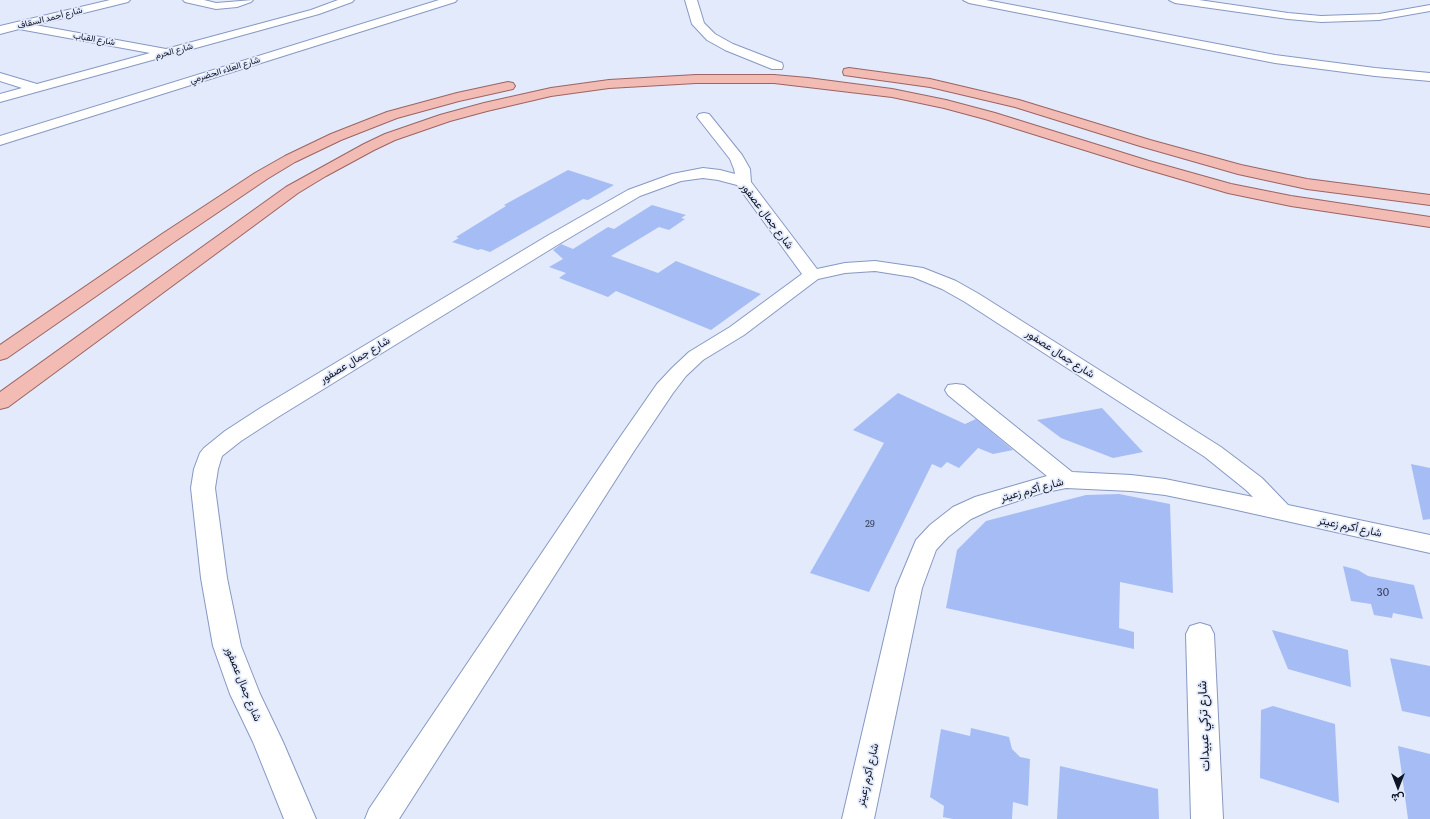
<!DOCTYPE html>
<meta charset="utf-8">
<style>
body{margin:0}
#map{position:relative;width:1430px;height:819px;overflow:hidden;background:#e2eafc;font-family:Literata,Vazirmatn,serif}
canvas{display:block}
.north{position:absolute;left:1378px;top:767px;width:40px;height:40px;-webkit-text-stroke:3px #e2eafc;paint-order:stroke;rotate:180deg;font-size:11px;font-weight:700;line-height:16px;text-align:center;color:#0e1423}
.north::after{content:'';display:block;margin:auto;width:14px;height:18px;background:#0e1423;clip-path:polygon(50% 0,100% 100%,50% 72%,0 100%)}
</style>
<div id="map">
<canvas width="1430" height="819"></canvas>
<div class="north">ش</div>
</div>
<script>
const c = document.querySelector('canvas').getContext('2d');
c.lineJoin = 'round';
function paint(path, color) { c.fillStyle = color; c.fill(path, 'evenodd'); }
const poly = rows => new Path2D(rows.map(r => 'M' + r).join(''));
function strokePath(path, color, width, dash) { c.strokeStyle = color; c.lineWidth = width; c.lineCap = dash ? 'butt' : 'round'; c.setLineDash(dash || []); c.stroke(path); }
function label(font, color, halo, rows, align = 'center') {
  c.font = font + ' Literata,Vazirmatn,serif'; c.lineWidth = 3.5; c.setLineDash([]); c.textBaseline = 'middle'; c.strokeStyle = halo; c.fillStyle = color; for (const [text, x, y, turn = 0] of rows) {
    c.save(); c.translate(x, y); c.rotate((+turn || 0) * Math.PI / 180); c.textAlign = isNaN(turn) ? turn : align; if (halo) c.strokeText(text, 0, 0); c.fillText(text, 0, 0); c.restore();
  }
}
const building = poly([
 [568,170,614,185,588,200,583,199,490,252,481,249,478,250,452,242,459,238,456,237,506,206,504,205],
 [652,205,686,215,681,218,685,219,669,230,659,227,611,256,658,273,676,261,761,294,711,330,616,291,608,297,559,278,566,273,549,267,563,259,553,250,560,245,561,244,573,249,608,227,614,229],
 [898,393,965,424,976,419,1013,450,993,454,978,448,959,468,947,462,941,468,932,464,869,592,810,573,884,443,853,430],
 [1102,408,1143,452,1113,458,1061,438,1037,420],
 [1411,464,1430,468,1430,519,1423,520],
 [1119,494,1170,504,1173,593,1120,582,1119,628,1134,632,1134,649,946,608,957,550,986,521,1086,495],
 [1343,566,1358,570,1368,576,1414,585,1423,619,1393,613,1392,618,1374,615,1371,604,1351,601],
 [1272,630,1348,650,1351,687,1288,669],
 [1390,658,1430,666,1430,717,1402,711],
 [1273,706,1335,724,1339,803,1260,778,1261,710],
 [971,728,1009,737,1012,749,1020,757,1030,759,1028,806,1013,802,1012,819,953,819,943,817,944,806,930,797,941,729,970,736],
 [1398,746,1430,754,1430,819,1408,819],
 [1060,766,1158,789,1159,819,1057,819]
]);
const minor = poly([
 [110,0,130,0,128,2,35,25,166,49,311,10,338,0,354,0,352,2,319,14,0,102,0,94,22,88,0,81,0,73,37,84,150,53,19,29,0,34,0,26,110,0],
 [183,0,204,0,216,3,253,0,251,2,237,7,216,9,185,2,183,0],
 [439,0,457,0,455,2,0,145,0,136,439,0],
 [685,0,697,0,704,23,715,34,733,44,782,63,783,66,782,69,772,69,725,50,707,40,692,24,685,0],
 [963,0,986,0,1275,55,1375,68,1430,73,1430,81,1375,76,1275,63,969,3,963,0],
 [1169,0,1199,0,1288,13,1321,16,1379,14,1430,5,1430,11,1379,20,1321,22,1288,19,1175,3,1169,0],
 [704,113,709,114,742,155,750,169,751,182,817,269,845,263,875,261,923,268,956,281,979,294,1221,447,1262,478,1288,505,1430,535,1430,553,1219,506,1165,495,1131,491,1066,488,1042,493,993,509,971,519,948,537,936,550,922,588,874,819,842,819,896,588,916,540,930,525,953,507,975,497,1047,476,948,395,945,390,948,385,956,384,964,385,1072,472,1131,475,1165,479,1253,497,1246,490,1205,457,965,302,942,289,913,277,875,271,845,273,818,279,744,335,703,360,686,376,673,393,634,451,399,819,365,819,369,809,616,443,657,384,672,368,689,352,730,327,802,274,737,185,718,180,703,178,681,181,640,196,559,244,278,417,241,441,222,456,218,469,215,488,227,578,241,646,260,694,283,742,316,819,284,819,253,742,230,694,213,646,201,578,191,488,194,469,200,453,204,448,225,431,262,407,547,236,628,190,672,174,703,168,720,170,735,174,734,169,730,159,697,117,699,114,704,113],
 [1200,623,1210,626,1214,634,1223,819,1191,819,1186,634,1190,626,1200,623]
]);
const major = poly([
 [849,68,930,79,1019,100,1150,140,1241,165,1307,179,1430,195,1430,205,1307,189,1238,174,1140,146,1015,107,930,87,844,75,843,72,844,69,849,68],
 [696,75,774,75,808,78,892,89,946,100,995,113,1149,161,1231,184,1291,196,1430,217,1430,227,1291,206,1228,193,1139,167,985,119,944,108,892,97,774,83,696,83,609,88,551,96,487,111,450,121,395,140,374,150,326,176,298,193,8,407,0,409,0,392,286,187,364,144,385,134,440,115,484,103,551,88,609,80,696,75],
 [508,82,513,83,515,86,513,89,459,101,397,118,341,140,295,162,267,179,174,242,7,358,0,360,0,345,162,234,255,173,285,156,331,134,387,112,457,93,508,82]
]);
const farStreetnames = [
 ["شارع أحمد السقاف",50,18,-14],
 ["شارع القباب",94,39,10],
 ["شارع الحرم",174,51,-15],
 ["شارع العلاء الحضرمي",225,70,-17]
];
const numberNames = [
 ["29",870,524]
];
const streetNames = [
 ["شارع جمال عصفور",767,216,53],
 ["شارع جمال عصفور",1060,354,33],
 ["شارع جمال عصفور",355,360,-31],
 ["شارع أكرم زعيتر",1032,490,-15],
 ["شارع أكرم زعيتر",1350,527,12],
 ["شارع جمال عصفور",243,684,68],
 ["شارع أكرم زعيتر",868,775,-77]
];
const nearNumbernames = [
 ["30",1383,593]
];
const nearStreetnames = [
 ["شارع تركي عبيدات",1204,726,-92]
];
paint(building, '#a6bcf5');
strokePath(minor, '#8798c2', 2);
strokePath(major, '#9c6462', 2);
paint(minor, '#fff');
paint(major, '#f2bcb5');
label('9px', '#0e1423', '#e2eafc', farStreetnames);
label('9px', '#343e58', null, numberNames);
label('11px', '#0e1423', '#e2eafc', streetNames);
label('11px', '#343e58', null, nearNumbernames);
label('13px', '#0e1423', '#e2eafc', nearStreetnames);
</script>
